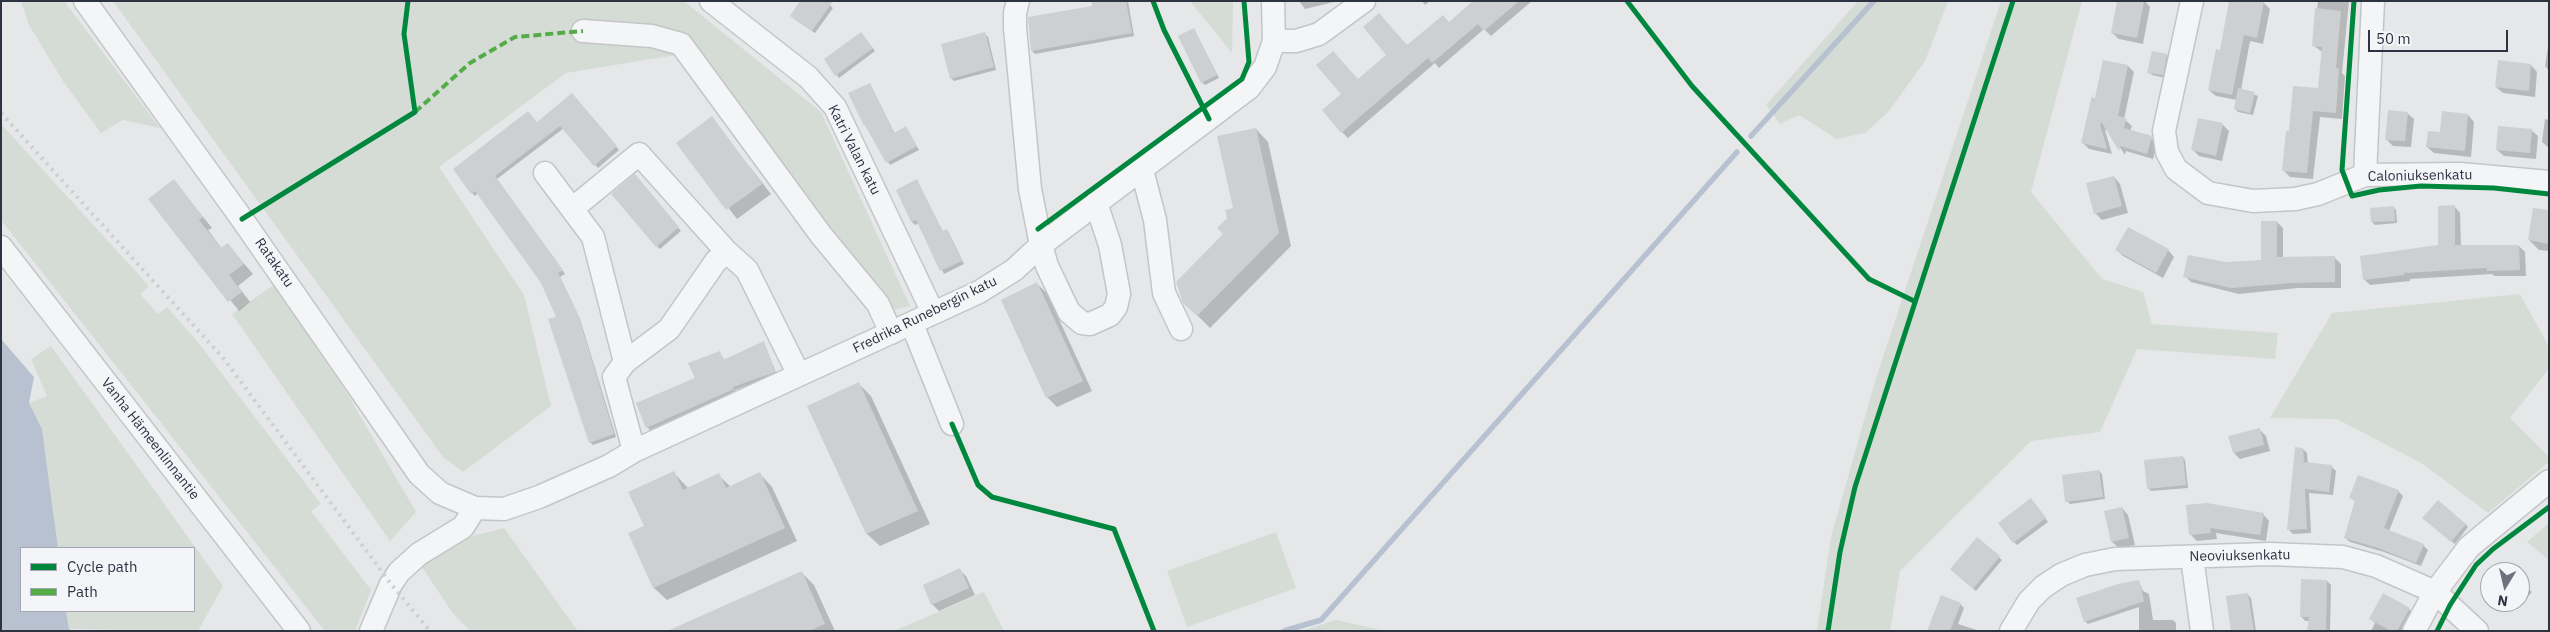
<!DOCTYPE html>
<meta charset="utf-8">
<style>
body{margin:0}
#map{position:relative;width:2550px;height:632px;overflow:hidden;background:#e5e7e9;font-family:"IBM Plex Sans",sans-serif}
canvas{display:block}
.frame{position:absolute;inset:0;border:2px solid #2d3341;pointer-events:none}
.legend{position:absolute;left:20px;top:547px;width:175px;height:65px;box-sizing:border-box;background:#f4f5f8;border:1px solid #a4a7af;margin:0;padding:6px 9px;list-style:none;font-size:15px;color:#2d3341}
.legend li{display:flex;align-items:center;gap:10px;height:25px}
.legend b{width:25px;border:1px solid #a4a7af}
.north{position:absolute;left:2480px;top:562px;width:50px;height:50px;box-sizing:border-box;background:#f4f5f8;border:1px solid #a4a7af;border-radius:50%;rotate:189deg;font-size:14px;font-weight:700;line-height:20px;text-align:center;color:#2d3341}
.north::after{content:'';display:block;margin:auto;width:18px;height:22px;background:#6d727c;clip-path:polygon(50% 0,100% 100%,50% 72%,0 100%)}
.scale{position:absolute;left:2368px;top:30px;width:140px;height:22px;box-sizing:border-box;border:2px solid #2d3341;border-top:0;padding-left:6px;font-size:15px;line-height:18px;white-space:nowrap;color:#2d3341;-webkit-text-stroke:4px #f4f5f8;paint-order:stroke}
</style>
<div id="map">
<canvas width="2550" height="632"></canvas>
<div class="frame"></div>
<ul class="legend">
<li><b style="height:6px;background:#00873e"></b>Cycle path</li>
<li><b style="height:6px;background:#54ac46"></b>Path</li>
</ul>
<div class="north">N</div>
<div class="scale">50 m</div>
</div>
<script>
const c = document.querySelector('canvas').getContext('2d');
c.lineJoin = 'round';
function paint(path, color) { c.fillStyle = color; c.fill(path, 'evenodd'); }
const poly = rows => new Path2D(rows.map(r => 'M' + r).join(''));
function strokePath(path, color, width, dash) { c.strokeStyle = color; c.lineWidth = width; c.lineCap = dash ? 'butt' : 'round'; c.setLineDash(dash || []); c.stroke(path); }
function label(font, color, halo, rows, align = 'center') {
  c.font = font + ' "IBM Plex Sans",sans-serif'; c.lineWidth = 5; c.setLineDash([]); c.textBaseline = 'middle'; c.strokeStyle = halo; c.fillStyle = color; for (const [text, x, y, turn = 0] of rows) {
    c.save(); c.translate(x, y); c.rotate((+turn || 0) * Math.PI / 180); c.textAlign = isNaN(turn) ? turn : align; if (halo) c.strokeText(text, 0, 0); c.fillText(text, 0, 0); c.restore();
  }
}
const green = poly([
 [21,1,64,1,160,128,123,120,101,133,63,81,29,25],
 [113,1,684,1,821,112,910,306,871,315,676,55,566,73,439,167,524,295,551,406,463,472,443,457],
 [1190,1,1233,1,1232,53],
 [1858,1,1948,1,1925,61,1889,111,1865,133,1837,139,1799,115,1780,124,1766,105],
 [2001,1,2082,1,2031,192,2102,279,2143,292,2152,324,2278,333,2275,359,2137,349,2100,432,2031,441,1900,571,1890,631,1817,631,1831,537,1876,378],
 [1,124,149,286,140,294,158,314,167,307,197,341,321,504,311,511,371,590,355,631,325,631,1,220],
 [274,285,348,395,416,512,390,541,232,314],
 [2520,294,2549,347,2549,369,2510,418,2549,457,2549,462,2488,513,2423,464,2337,419,2270,418,2332,313],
 [51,346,223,586,198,631,69,629,66,611,194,611,194,548,58,548,42,429,29,403,47,396,31,359],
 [2549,523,2549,560,2527,542],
 [504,528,578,631,470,631,452,612,422,567,461,539],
 [1276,532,1296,588,1187,627,1167,571],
 [984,592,1004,631,894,631],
 [1336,620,1385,631,1301,631]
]);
const water = poly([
 [1,339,34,377,29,403,42,429,58,548,21,548,21,611,66,611,69,629,72,631,1,631]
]);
const shadow = poly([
 [1093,1,1128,1,1134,36,1035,54,1032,51,1029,18,1094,7],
 [1299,1,1338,1,1305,9],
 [1422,1,1430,1,1425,5],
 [1475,1,1532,1,1491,36,1484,29,1439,68,1435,63,1348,138,1342,132,1358,80,1408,46,1450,23],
 [2118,1,2145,1,2150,7,2143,44,2119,39,2112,33],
 [2318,1,2349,1,2342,73,2345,76,2342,119,2320,117,2313,179,2290,177,2283,170,2290,133,2319,89,2322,52,2313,45],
 [2263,2,2270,9,2263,44,2250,41,2241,90,2258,96,2253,115,2238,112,2235,109,2237,100,2216,96,2209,90,2221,52],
 [830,5,833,8,815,33,794,19],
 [1196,33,1219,78,1205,85,1202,82],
 [985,34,988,37,996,70,954,81,951,78],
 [863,36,875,51,839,78,826,60],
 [2548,47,2549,47,2549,71,2545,66],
 [2167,55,2170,58,2165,78,2152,75,2149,72],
 [2531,65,2537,72,2535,97,2503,93,2496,87],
 [2128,66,2134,72,2124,119,2132,126,2130,131,2151,138,2157,144,2153,159,2126,151,2125,155,2108,129,2105,130,2112,154,2089,149,2083,143,2093,98,2096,100],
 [870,84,895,134,906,128,919,150,890,165,865,125],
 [575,98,619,150,598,168,564,128,497,179,565,274,560,277,580,319,616,437,593,445,590,442,558,317,542,282,478,193,475,196,472,193,537,124],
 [2407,113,2414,119,2411,147,2393,146,2386,139],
 [2468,115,2474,122,2471,157,2434,153,2427,147],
 [711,118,771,194,737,219,678,143],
 [2545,119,2549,120,2549,148,2542,142],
 [2222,124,2229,131,2222,161,2199,156,2193,150],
 [1256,129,1268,142,1291,246,1210,328,1184,302,1225,234,1234,209],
 [2531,130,2538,136,2536,159,2504,156,2497,150],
 [2114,177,2120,184,2128,213,2102,220,2095,213],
 [638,179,681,231,660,249,657,246],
 [174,181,212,228,208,230,222,249,228,245,253,274,238,286,250,302,239,311,150,199],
 [917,181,943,232,947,230,949,233,964,264,944,274,919,223,915,225,912,222],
 [2454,206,2460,213,2461,247,2519,246,2525,252,2526,276,2494,276,2492,274,2410,279,2410,281,2370,285,2364,279,2440,246],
 [2393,207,2396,210,2397,223,2375,225,2372,222],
 [2549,211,2549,251,2539,250,2529,240],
 [2277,222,2283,228,2283,258,2334,257,2341,264,2341,288,2298,288,2239,294,2191,282,2185,276,2226,264,2262,261],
 [2117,250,2168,250,2174,257,2163,278,2123,256],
 [1037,284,1047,293,1092,391,1057,407,1047,397],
 [764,343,777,375,735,390,736,392,650,430,647,427,720,353,724,360],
 [859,384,871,396,930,524,880,546,867,534,809,406],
 [2259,429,2266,436,2270,451,2240,459,2234,453],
 [2303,449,2307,453,2308,464,2332,467,2336,471,2333,495,2309,493,2311,533,2293,534,2289,530],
 [2183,457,2185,460,2188,488,2151,491,2148,488],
 [2099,471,2102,474,2105,499,2070,504,2067,501],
 [674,473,688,488,718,475,731,487,760,474,772,487,797,541,667,600,654,588,630,533,645,526],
 [2398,491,2403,496,2389,531,2423,545,2428,550,2421,566,2384,552,2350,542,2345,538,2356,502,2351,498],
 [2034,503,2048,522,2017,545,2014,542],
 [2188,506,2263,514,2269,521,2266,541,2216,533,2217,539,2197,541,2191,535],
 [2122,508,2128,515,2135,545,2119,548,2112,542],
 [2427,521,2466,524,2468,527,2455,544],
 [1977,539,2002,560,1976,591,1954,572],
 [2501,563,2511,572,2493,572],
 [960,570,966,576,975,595,939,611,932,604],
 [802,573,814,585,835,631,676,631],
 [2490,575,2490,584,2486,580],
 [2520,580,2532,592,2517,609,2510,602,2520,602],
 [2327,581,2331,585,2330,631,2308,631,2310,621,2305,621,2301,616],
 [2139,582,2143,591,2149,594,2153,620,2173,620,2176,623,2176,631,2139,631,2139,607,2088,624,2085,621],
 [2248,595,2251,598,2256,631,2232,631],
 [1960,604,1964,608,1958,624,1980,631,1931,631],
 [2409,609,2414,614,2405,631,2371,631,2375,623,2370,618]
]);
const stream = poly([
 [1751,136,1874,1],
 [1284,631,1321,620,1737,152]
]);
const building = poly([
 [800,1,833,1,812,31,790,16],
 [1091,1,1126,1,1132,33,1031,51,1028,17,1092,6],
 [1473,1,1519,1,1484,31,1478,24,1432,63,1428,58,1341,133,1322,110,1341,94,1316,65,1333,51,1358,79,1386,55,1363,27,1379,13,1407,45,1443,15,1449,22],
 [2117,1,2144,1,2137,38,2111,33],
 [2229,1,2264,1,2257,38,2244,35,2232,95,2208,90,2216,49,2220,50],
 [2315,8,2341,11,2336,68,2339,68,2336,113,2313,111,2307,173,2282,171,2286,131,2289,131,2293,86,2318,88,2322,47,2312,46],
 [1194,28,1217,75,1201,83,1178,36],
 [861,32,873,48,835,76,824,59],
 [985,32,994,67,950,79,941,44],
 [2152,51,2167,54,2163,75,2147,73],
 [2103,60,2128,65,2118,116,2126,118,2124,128,2152,136,2147,154,2120,146,2119,151,2102,123,2100,124,2107,149,2081,143,2092,95,2094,102],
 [2498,60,2531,64,2529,91,2495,87],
 [870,83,894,133,906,126,917,146,886,163,865,125,864,126,848,93],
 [2238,88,2255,92,2250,113,2234,109],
 [572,93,617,146,594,166,560,126,495,176,563,270,558,273,578,314,614,434,589,443,548,319,556,317,541,283,475,191,471,194,453,169,528,111,537,122],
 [2388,110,2408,112,2405,141,2385,140],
 [2442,111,2468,114,2465,151,2426,147,2428,131,2440,132],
 [712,116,762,184,726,210,676,143],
 [2198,118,2223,123,2216,156,2191,150],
 [2498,126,2532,129,2530,153,2496,150],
 [1256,128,1279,233,1197,316,1183,303,1176,282,1223,234,1217,228,1227,218,1225,210,1233,208,1217,136],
 [635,174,679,227,656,247,611,194],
 [2114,176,2122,206,2094,214,2086,183],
 [174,179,203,217,199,220,221,248,228,243,244,264,229,275,242,292,228,302,148,199],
 [917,179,942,231,947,229,962,261,940,271,916,220,911,222,896,190],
 [2455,205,2455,245,2519,245,2520,270,2487,271,2487,268,2404,273,2404,275,2363,280,2360,256,2438,245,2438,206],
 [2394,206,2395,221,2371,222,2370,208],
 [2533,208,2549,210,2549,244,2528,240],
 [2261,221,2277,221,2277,257,2335,256,2335,282,2291,283,2231,288,2183,277,2188,255,2226,262,2261,260],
 [2128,227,2169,249,2156,273,2115,250],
 [1037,282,1083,381,1046,398,1001,300],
 [764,341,775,372,733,387,734,389,646,428,636,403,695,378,688,363,720,351,723,360],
 [859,382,918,511,866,534,807,406],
 [2260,428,2264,445,2233,453,2228,436],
 [2295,447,2303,448,2304,462,2332,465,2329,492,2305,489,2307,529,2287,530],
 [2183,456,2186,485,2147,489,2144,460],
 [2099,470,2103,497,2065,502,2062,475],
 [674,471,683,490,719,473,726,488,760,472,785,528,653,588,628,533,644,526,628,492],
 [2358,475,2399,490,2384,528,2424,544,2416,563,2378,548,2344,538,2355,500,2349,498],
 [2031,498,2046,518,2013,543,1998,523],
 [2438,500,2466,524,2451,542,2422,518],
 [2207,503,2264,513,2260,535,2210,528,2211,533,2189,535,2186,505],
 [2122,507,2129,538,2111,542,2104,511],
 [1977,537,2000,556,1973,589,1950,569],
 [960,568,969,588,931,605,923,585],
 [802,571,825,624,809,631,667,631],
 [2301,579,2327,580,2326,631,2307,631,2309,617,2300,617],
 [2139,580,2144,601,2084,622,2076,598,2118,584],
 [2248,593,2254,631,2231,631,2226,596],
 [2383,593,2410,608,2397,631,2391,631,2369,619],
 [1941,595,1961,603,1950,631,1927,631]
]);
const minor = poly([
 [85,1,242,219,419,474,440,493,475,508,504,509,539,497,609,466,634,451,979,292,1014,270,1041,245,1249,88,1265,67,1274,41,1273,1],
 [711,1,808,77,835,107,933,313],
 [1018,1,1015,13,1015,28,1030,189,1041,245,1047,266,1069,312,1082,323,1090,324,1110,315,1116,307,1119,294,1110,245,1096,203],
 [2192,1,2164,131,2167,152,2176,169,2208,193,2253,201,2295,199,2318,194,2365,175,2460,174,2549,182],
 [583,31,652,36,681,44,821,235,878,304,891,333],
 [1274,41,1296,41,1319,34,1364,1],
 [1142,170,1155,220,1164,293,1181,329],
 [545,173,593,237,625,362],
 [2365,175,2373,1],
 [572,209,639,154,727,252],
 [1,247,299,631],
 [912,324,952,424],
 [634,451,614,377,625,362,669,329,716,261,727,252,747,270,799,375],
 [2192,557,2202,631],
 [371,631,391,584,399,572,419,554,463,527,475,508],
 [2011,631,2029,601,2043,587,2061,575,2085,565,2115,559,2270,554,2343,557,2376,566,2435,592,2477,631],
 [2414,631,2435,592,2469,547,2549,481]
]);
const rail = poly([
 [1,113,224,359,391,584,430,631]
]);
const quiet = poly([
 [415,112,470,63,515,37,583,31]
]);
const cycleway = poly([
 [1153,1,1164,30,1209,119],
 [1627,1,1692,86,1869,279,1914,301],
 [2354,1,2342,170,2352,196,2379,190,2421,186,2494,188,2549,194],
 [242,219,415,112,404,34,408,1],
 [1038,229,1242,79,1249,62,1244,1],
 [952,424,978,485,992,497,1114,529,1154,631],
 [1828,631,1840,552,1855,487,2013,1],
 [2437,631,2450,605,2476,565,2493,549,2549,507]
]);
const streetNames = [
 ["Katri Valan katu",854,150,63],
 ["Caloniuksenkatu",2420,176,-1],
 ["Ratakatu",274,263,55],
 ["Fredrika Runebergin katu",925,315,-26],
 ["Vanha Hämeenlinnantie",150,439,52],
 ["Neoviuksenkatu",2240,556,-1]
];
paint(green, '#d5dcd6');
paint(water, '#b7c1d0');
paint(shadow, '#0003');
strokePath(stream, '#b7c1d0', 5.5);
paint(building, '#cecfd1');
strokePath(minor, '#c3c5c7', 25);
strokePath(minor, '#f4f5f6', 22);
strokePath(rail, '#cdced1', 4, [2.5, 5]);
strokePath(quiet, '#54ac46', 4, [8, 4]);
strokePath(cycleway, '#00873e', 5);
label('14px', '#2d3341', '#f4f5f8', streetNames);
</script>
